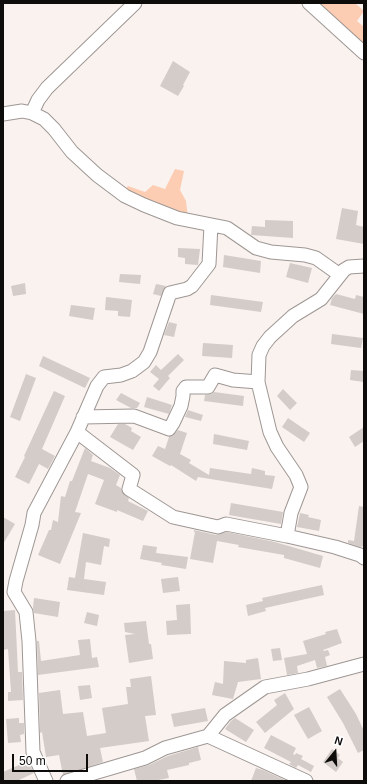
<!DOCTYPE html>
<style>
body{margin:0}
#map{position:relative;width:367px;height:784px;overflow:hidden;background:#f9f2ef;font-family:Arial,sans-serif}
canvas{display:block}
.frame{position:absolute;inset:0;border:4px solid #0e0c0b;pointer-events:none}
.north{position:absolute;left:315px;top:732px;width:40px;height:40px;-webkit-text-stroke:3px #fff;paint-order:stroke;rotate:18deg;font-size:11px;font-weight:700;line-height:16px;text-align:center;color:#0e0c0b}
.north::after{content:'';display:block;margin:auto;width:14px;height:18px;background:#0e0c0b;clip-path:polygon(50% 0,100% 100%,50% 72%,0 100%)}
.scale{position:absolute;left:12px;top:754px;width:76px;height:18px;box-sizing:border-box;border:2px solid #0e0c0b;border-top:0;padding-left:5px;font-size:12px;line-height:14px;white-space:nowrap;color:#0e0c0b;-webkit-text-stroke:3px #fff;paint-order:stroke}
</style>
<div id="map">
<canvas width="367" height="784"></canvas>
<div class="frame"></div>
<div class="north">N</div>
<div class="scale">50 m</div>
</div>
<script>
const c = document.querySelector('canvas').getContext('2d');
c.lineJoin = 'round';
function paint(path, color) { c.fillStyle = color; c.fill(path, 'evenodd'); }
const poly = rows => new Path2D(rows.map(r => 'M' + r).join(''));
function strokePath(path, color, width, dash) { c.strokeStyle = color; c.lineWidth = width; c.lineCap = dash ? 'butt' : 'round'; c.setLineDash(dash || []); c.stroke(path); }
const green = poly([
 [315,3,355,3,364,11,357,21,364,27,364,41,361,44],
 [175,169,184,171,180,190,186,201,188,218,123,192,128,186,145,192,153,185,165,189]
]);
const building = poly([
 [173,61,190,72,183,85,184,86,178,96,160,86],
 [342,208,358,211,356,225,364,227,364,244,336,239],
 [265,220,293,221,293,238,251,235,252,226,265,227],
 [178,248,200,249,198,265,185,264,185,258,178,257],
 [224,255,261,261,260,273,223,267],
 [290,263,312,268,308,283,286,277],
 [120,274,141,275,140,284,119,282],
 [25,283,26,294,13,296,11,286],
 [156,284,166,286,161,296,153,294],
 [336,294,355,299,356,295,364,297,364,314,330,305,332,298],
 [211,295,263,302,261,312,210,305],
 [106,297,132,300,130,317,118,316,118,311,105,310],
 [71,305,95,308,93,320,69,316],
 [169,322,177,324,174,337,164,335],
 [332,334,363,338,361,348,331,344],
 [203,343,233,345,232,358,202,356],
 [178,354,184,360,168,376,170,378,159,391,153,386,159,379,150,372,156,365,161,370],
 [43,356,90,378,85,388,39,366],
 [351,370,364,371,364,382,350,380],
 [26,374,36,378,20,421,10,417],
 [283,389,297,403,290,410,277,396],
 [54,391,65,396,42,449,55,456,48,469,39,464,29,484,15,477,25,457,24,456],
 [214,392,244,396,243,406,204,401,205,395,212,394],
 [121,393,140,403,137,408,131,408,116,400],
 [147,397,172,405,169,414,144,407],
 [188,410,203,415,201,421,185,417],
 [288,418,310,433,304,442,282,427],
 [118,424,125,424,132,428,131,431,141,437,133,450,110,437],
 [364,427,364,441,355,447,349,437],
 [178,430,187,433,180,454,191,460,189,463,209,475,210,468,251,474,252,468,265,471,265,475,275,476,272,489,198,477,196,481,171,465,170,466,152,456,158,446,165,449,169,437,173,436],
 [214,434,249,441,247,450,213,444],
 [85,448,93,455,91,461,110,468,120,475,116,485,121,488,122,492,129,498,128,501,148,511,143,521,117,510,117,512,95,504,104,480,88,474,75,512,81,513,60,564,38,555,49,530,51,530,53,520,58,522,61,496,65,497,70,481,72,481],
 [231,503,283,512,281,524,229,515],
 [359,506,364,507,364,546,360,547,348,543,348,540,354,541],
 [300,513,309,515,308,517,321,520,319,531,297,527],
 [3,517,15,524,3,544],
 [194,530,216,535,227,532,275,542,323,556,320,568,284,558,284,555,238,547,239,545,217,541,213,563,190,559,195,532,194,532],
 [83,533,110,539,109,547,104,546,101,565,86,562,84,579,106,582,104,595,67,590,69,577,75,578],
 [143,545,157,547,156,553,188,557,186,569,161,565,162,563,140,559],
 [178,577,180,591,163,593,161,579],
 [322,585,324,595,265,608,266,611,248,616,246,605,263,601,262,598],
 [34,598,60,602,58,617,34,613,33,608],
 [190,604,191,634,167,635,166,621,177,620,176,605],
 [15,610,18,672,22,672,23,700,8,701,8,692,11,692,8,649,3,650,3,611],
 [87,612,99,615,97,626,84,623],
 [146,621,149,644,151,644,153,659,129,663,125,635,135,634,125,632,124,623],
 [337,629,342,643,323,650,324,651,328,650,330,655,325,657,327,666,317,668,315,660,297,666,298,673,287,675,284,658,307,654,303,641,326,634,325,632],
 [90,639,92,658,97,657,99,667,38,675,37,641,39,641,41,661,80,655,78,640],
 [280,648,282,660,273,661,271,649],
 [258,658,261,679,238,682,233,699,212,695,215,682,223,684,224,661,246,663,246,660],
 [151,676,156,715,145,716,149,741,100,748,103,762,63,775,59,755,46,757,42,732,40,733,39,693,60,690,63,714,83,712,87,736,106,733,102,708,128,704,126,687,131,687,130,679],
 [90,685,92,698,80,700,78,686],
 [340,689,356,714,364,731,364,750,358,753,343,723,327,697],
 [285,693,294,709,265,733,256,722,277,705,274,700],
 [309,707,322,731,308,739,294,715],
 [205,708,208,721,174,727,171,714],
 [19,718,19,723,24,723,24,734,20,735,21,742,8,743,6,719],
 [235,718,254,730,246,742,225,729,231,721],
 [271,735,296,748,293,754,295,755,296,753,303,756,301,759,314,766,311,772,298,765,296,768,289,764,291,762,264,748],
 [198,747,201,760,189,763,189,765,167,770,169,778,153,781,137,781,134,769,149,765,168,756],
 [332,749,340,755,338,758,343,762,336,772,323,762],
 [28,761,34,773,17,781,3,781,3,772],
 [256,768,263,770,287,781,251,781]
]);
const minor = poly([
 [309,3,364,53],
 [32,113,38,100,47,88,135,3],
 [3,114,22,111,32,113,44,119,54,129,72,152,97,175,125,196,144,205,177,218,227,228,256,248,271,252,305,255,316,258,340,275],
 [83,417,134,416,169,429,173,423,181,406,183,396,183,391,186,387,208,387,215,375,233,380,258,382],
 [77,432,133,475,129,489,173,517,218,527,226,524,287,536,335,547,360,555,364,558],
 [287,536,291,513,301,487,296,475,277,447,270,432,258,382,259,355,263,346,270,337,293,316,321,299,344,270,349,267,364,266],
 [208,736,225,715,265,687,308,679,364,664],
 [46,781,33,752,29,641,26,612,14,592,16,581,32,525,34,513,77,432,97,386,104,377,121,375,132,371,144,362,150,352,170,293,187,289,192,286,209,264,211,225],
 [67,781,145,758,165,748,208,736,306,781]
]);
paint(green, '#fdcdb3');
paint(building, '#d3ccc8');
strokePath(minor, '#9e9794', 15);
strokePath(minor, '#fff', 13);
</script>
